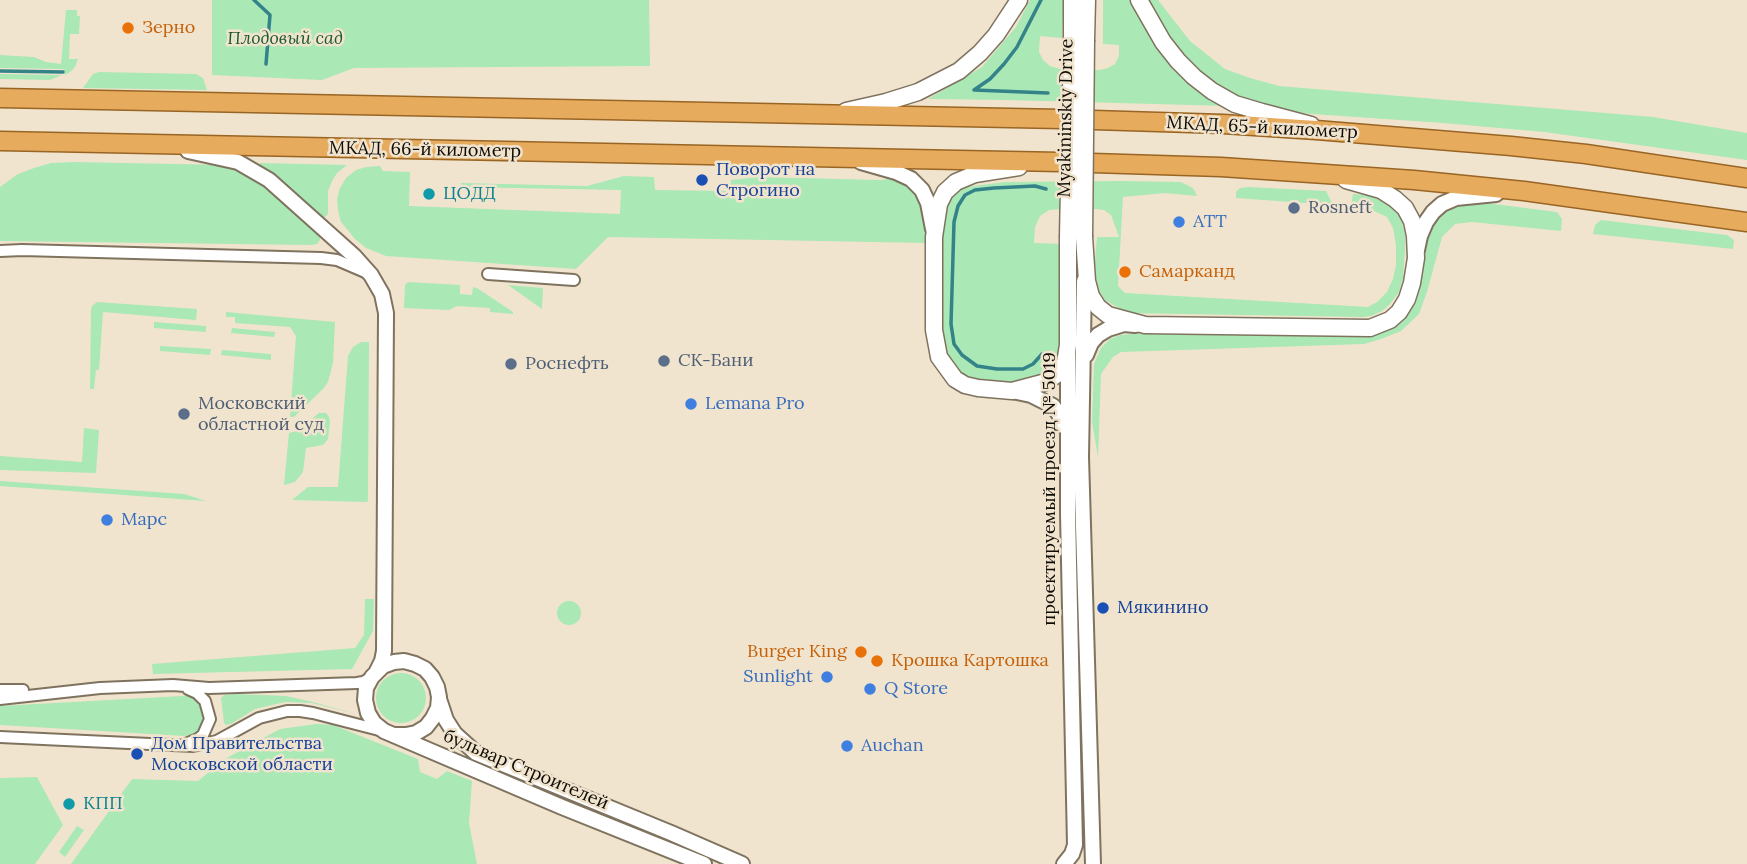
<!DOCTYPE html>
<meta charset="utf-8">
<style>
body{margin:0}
canvas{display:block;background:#f1e4ce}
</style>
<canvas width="1747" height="864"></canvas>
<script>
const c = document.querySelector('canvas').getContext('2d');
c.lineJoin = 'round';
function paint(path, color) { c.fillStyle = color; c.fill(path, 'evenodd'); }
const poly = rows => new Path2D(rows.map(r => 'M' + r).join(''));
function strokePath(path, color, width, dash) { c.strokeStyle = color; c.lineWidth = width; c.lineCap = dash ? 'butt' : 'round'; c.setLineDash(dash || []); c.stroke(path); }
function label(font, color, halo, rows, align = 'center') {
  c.font = font + ' Lora,serif'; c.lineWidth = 5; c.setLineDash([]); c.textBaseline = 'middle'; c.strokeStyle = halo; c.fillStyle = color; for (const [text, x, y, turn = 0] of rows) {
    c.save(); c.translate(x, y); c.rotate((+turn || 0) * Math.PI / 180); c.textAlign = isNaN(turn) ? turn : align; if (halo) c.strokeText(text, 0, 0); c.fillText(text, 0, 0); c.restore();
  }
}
const green = poly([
 [212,0,649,0,650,66,354,68,322,80,212,75],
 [1030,0,1064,0,1062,38,1040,36,1039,52,1043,60,1050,66,1060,69,1100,70,1108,68,1115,64,1119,56,1119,45,1103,44,1103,0,1132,0,1227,106,1007,100,928,99,982,67,1016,27],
 [1145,0,1158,0,1190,41,1225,69,1250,78,1279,86,1653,117,1747,133,1747,160,1544,132,1443,123,1313,114,1292,112,1260,104,1230,95,1203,78,1167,38],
 [66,10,77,10,77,16,80,16,79,34,70,34,69,59,78,59,75,67,70,72,65,75,63,69,0,68,0,55,34,57,46,62,61,64],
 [99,72,196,74,203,78,207,90,83,88,93,74],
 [0,74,62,75,50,80,0,79],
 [73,162,226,165,254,174,320,232,320,240,317,244,311,245,0,241,0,187,18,174,34,168,51,163],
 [260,163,347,165,337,173,332,181,328,191,328,214,323,219,319,218,273,175,259,166],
 [380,166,383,171,410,172,409,206,620,214,621,190,461,187,461,183,587,186,624,176,654,177,655,190,730,191,731,180,758,177,881,180,896,178,918,196,923,208,926,224,926,243,608,237,576,269,386,256,366,248,355,239,341,222,338,210,337,199,340,188,346,178,356,170,366,167],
 [1120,181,1181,182,1193,188,1197,196,1165,193,1123,197,1118,286,1125,293,1368,307,1377,302,1387,292,1393,279,1396,265,1396,245,1393,228,1387,217,1365,207,1351,206,1353,194,1372,195,1388,203,1396,210,1402,222,1405,235,1405,251,1403,278,1399,292,1390,304,1382,311,1371,316,1363,317,1121,313,1122,310,1105,300,1100,292,1096,277,1095,261,1097,237,1119,237,1111,215,1104,210,1096,209,1061,209,1049,210,1040,216,1035,227,1034,243,1065,244,1061,361,1053,371,1027,382,1004,383,984,381,970,377,957,370,948,361,940,335,942,223,949,197,958,188,1005,182],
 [1248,187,1326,191,1333,205,1236,198,1236,192,1240,188],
 [1478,202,1557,212,1562,219,1561,231,1472,222,1455,224,1442,237,1427,292,1419,314,1401,331,1381,339,1364,344,1121,352,1113,357,1101,374,1098,457,1092,422,1094,364,1101,348,1110,339,1120,335,1159,332,1341,335,1405,315,1414,303,1421,283,1425,237,1433,219,1444,209,1462,203],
 [1601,220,1727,235,1734,240,1733,249,1593,234,1595,225],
 [408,282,460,285,460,294,472,295,473,287,477,288,513,312,513,314,490,312,490,308,457,306,449,310,404,308,405,285],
 [508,285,543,288,542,309],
 [97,302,197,309,196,320,103,312,99,370,96,370,94,389,90,389,91,310,92,306],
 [226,312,335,322,333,363,328,382,323,389,294,417,290,417,296,336,290,327,235,323,235,317,226,317],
 [154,322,206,326,206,332,154,328],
 [232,328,275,332,274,337,231,333],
 [361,342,369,342,368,501,366,502,292,500,308,487,338,487,348,356,353,347],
 [160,346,211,349,210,355,160,351],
 [222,350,271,354,271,360,221,355],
 [319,413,326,413,329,417,330,422,328,439,323,445,306,448,303,472,295,482,284,485,289,433,297,431],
 [84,428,99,430,96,473,0,470,0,456,82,462],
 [0,481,184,494,206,501,0,486],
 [365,599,374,599,373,631,352,669,153,674,152,664,355,648,364,635],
 '557 613a12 12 0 1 1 24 0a12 12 0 1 1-24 0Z',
 '376 698a25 25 0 1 1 50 0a25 25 0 1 1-50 0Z',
 [237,694,286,696,313,702,356,714,312,703,285,702,255,709,231,724,226,725,224,723,221,698,224,695],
 [182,696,192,696,199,701,204,708,205,718,202,728,195,734,184,736,0,725,0,706],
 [316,724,333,725,418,759,420,772,437,779,447,771,472,781,469,823,477,864,71,864,132,779,198,781,225,759,280,729],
 [37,777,63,825,35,864,0,864,0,778],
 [77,826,84,830,65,857,59,852]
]);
const stream = poly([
 [254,0,270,15,266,64],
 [1041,0,1017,47,1004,64,990,79,974,90,1048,93],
 [0,71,63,72],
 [1042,354,1033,364,1023,369,997,369,977,366,962,355,954,344,951,324,954,222,958,206,965,195,975,190,994,188,1035,186,1046,189]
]);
const minor = poly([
 [0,251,22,250,321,258,337,260,365,272],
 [488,274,574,280],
 [188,689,197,693,205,701,210,719,203,735,198,739,188,743],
 [0,690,23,690],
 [0,699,100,688,173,685,209,688,357,683,363,682,372,677],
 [0,737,193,746,217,741,259,718,287,711,300,711,313,713,383,731]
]);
const tertiary = poly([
 [188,151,238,162,269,180,354,256,371,275,382,294,386,313,384,651,382,661,377,671],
 [861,162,896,172,911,179,922,190,928,203,933,229],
 [1417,250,1420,236,1426,222,1433,212,1442,204,1456,198,1496,194],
 [1084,281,1081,457,1093,864],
 [1086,355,1091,343,1098,335,1108,329,1124,324,1135,325],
 [1012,391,1031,395,1053,406,1059,414,1065,427],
 [439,699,446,720,455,734,476,753,671,833,742,864],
 [395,735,406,735,416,733,426,727,433,718,438,708,439,697,437,687,432,677,425,669,415,664,404,661,394,662,383,666,372,677,366,688,365,700,368,713,374,723,384,731,562,807,704,864],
 [1064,864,1072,854,1075,845,1068,514,1068,353]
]);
const secondary = poly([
 [1139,0,1163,42,1178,61,1194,77,1212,91,1235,104,1262,112,1311,125],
 [1072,40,1072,0],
 [1086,40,1087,0],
 [846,111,886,102,918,92,959,71,980,53,996,35,1019,0],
 [1019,167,975,174,956,182,945,192,939,204,934,237,934,330,939,357,955,379,965,385,978,388,1012,391,1046,382,1056,375,1065,363,1068,345,1068,237],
 [1084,237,1087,281,1091,296,1098,307,1108,315,1145,325,1370,328,1390,320,1399,312,1407,299,1412,283,1416,258,1415,236,1412,221,1405,208,1395,199,1381,190,1346,180]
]);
const trunk = poly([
 [0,98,1061,119,1223,124,1316,130,1511,146,1586,154,1747,178],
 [0,141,1060,162,1221,167,1414,180,1524,191,1747,222]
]);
const secondaryBridge = poly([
 [1068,237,1072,40],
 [1084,237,1086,40]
]);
const markers = [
 [128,28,7,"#e8710a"],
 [702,180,7,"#1a4fb4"],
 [429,194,7,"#0f9aa8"],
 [1294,208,7,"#5c6f8a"],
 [1179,222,7,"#3f7fe0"],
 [1125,272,7,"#e8710a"],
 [664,361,7,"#5c6f8a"],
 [511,364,7,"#5c6f8a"],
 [691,404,7,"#3f7fe0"],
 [184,414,7,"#5c6f8a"],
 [107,520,7,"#3f7fe0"],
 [1103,608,7,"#1a4fb4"],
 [861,652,7,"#e8710a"],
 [877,661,7,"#e8710a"],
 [827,677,7,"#3f7fe0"],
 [870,689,7,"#3f7fe0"],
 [847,746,7,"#3f7fe0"],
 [137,754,7,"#1a4fb4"],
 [69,804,7,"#0f9aa8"]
];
const foodNames = [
 ["Зерно",142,28],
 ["Самарканд",1139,272],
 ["Burger King",847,652,"right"],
 ["Крошка Картошка",891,661]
];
const parkNames = [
 ["Плодовый сад",285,39]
];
const streetNames = [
 ["Myakininskiy Drive",1066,118,-89],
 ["МКАД, 65-й километр",1262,128,3],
 ["МКАД, 66-й километр",425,150,1],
 ["проектируемый проезд № 5019",1050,489,-90],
 ["бульвар Строителей",526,770,23]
];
const transitNames = [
 ["Поворот на",716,170],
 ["Строгино",716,191],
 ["Мякинино",1117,608],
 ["Дом Правительства",151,744],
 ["Московской области",151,765]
];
const cultureNames = [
 ["ЦОДД",443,194],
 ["КПП",83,804]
];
const serviceNames = [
 ["Rosneft",1308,208],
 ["СК-Бани",678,361],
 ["Роснефть",525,364],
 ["Московский",198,404],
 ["областной суд",198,425]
];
const shopNames = [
 ["АТТ",1193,222],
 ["Lemana Pro",705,404],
 ["Марс",121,520],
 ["Sunlight",813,677,"right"],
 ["Q Store",884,689],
 ["Auchan",861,746]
];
paint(green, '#aae8b5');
strokePath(stream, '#348389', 3.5);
strokePath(minor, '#7f735f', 14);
strokePath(tertiary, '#7f735f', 18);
strokePath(secondary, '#7f735f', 19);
strokePath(trunk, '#986524', 21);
strokePath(minor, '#fff', 10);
strokePath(tertiary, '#fff', 14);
strokePath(secondary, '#fff', 16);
strokePath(trunk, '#e7ab5e', 18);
strokePath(secondaryBridge, '#7f735f', 19, []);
strokePath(secondaryBridge, '#fff', 16);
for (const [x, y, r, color] of markers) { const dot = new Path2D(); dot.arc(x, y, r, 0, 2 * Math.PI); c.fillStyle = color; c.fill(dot); strokePath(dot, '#f1e4ce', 2.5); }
label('18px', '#c56008', '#f1e4ce', foodNames, 'left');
label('italic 18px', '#1d5a2f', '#f1e4ce', parkNames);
label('18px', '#0f0b05', '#f1e4ce', streetNames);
label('18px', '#164399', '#f1e4ce', transitNames, 'left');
label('18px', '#0d838f', '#f1e4ce', cultureNames, 'left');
label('18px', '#4e5e75', '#f1e4ce', serviceNames, 'left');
label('18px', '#366cbe', '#f1e4ce', shopNames, 'left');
</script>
